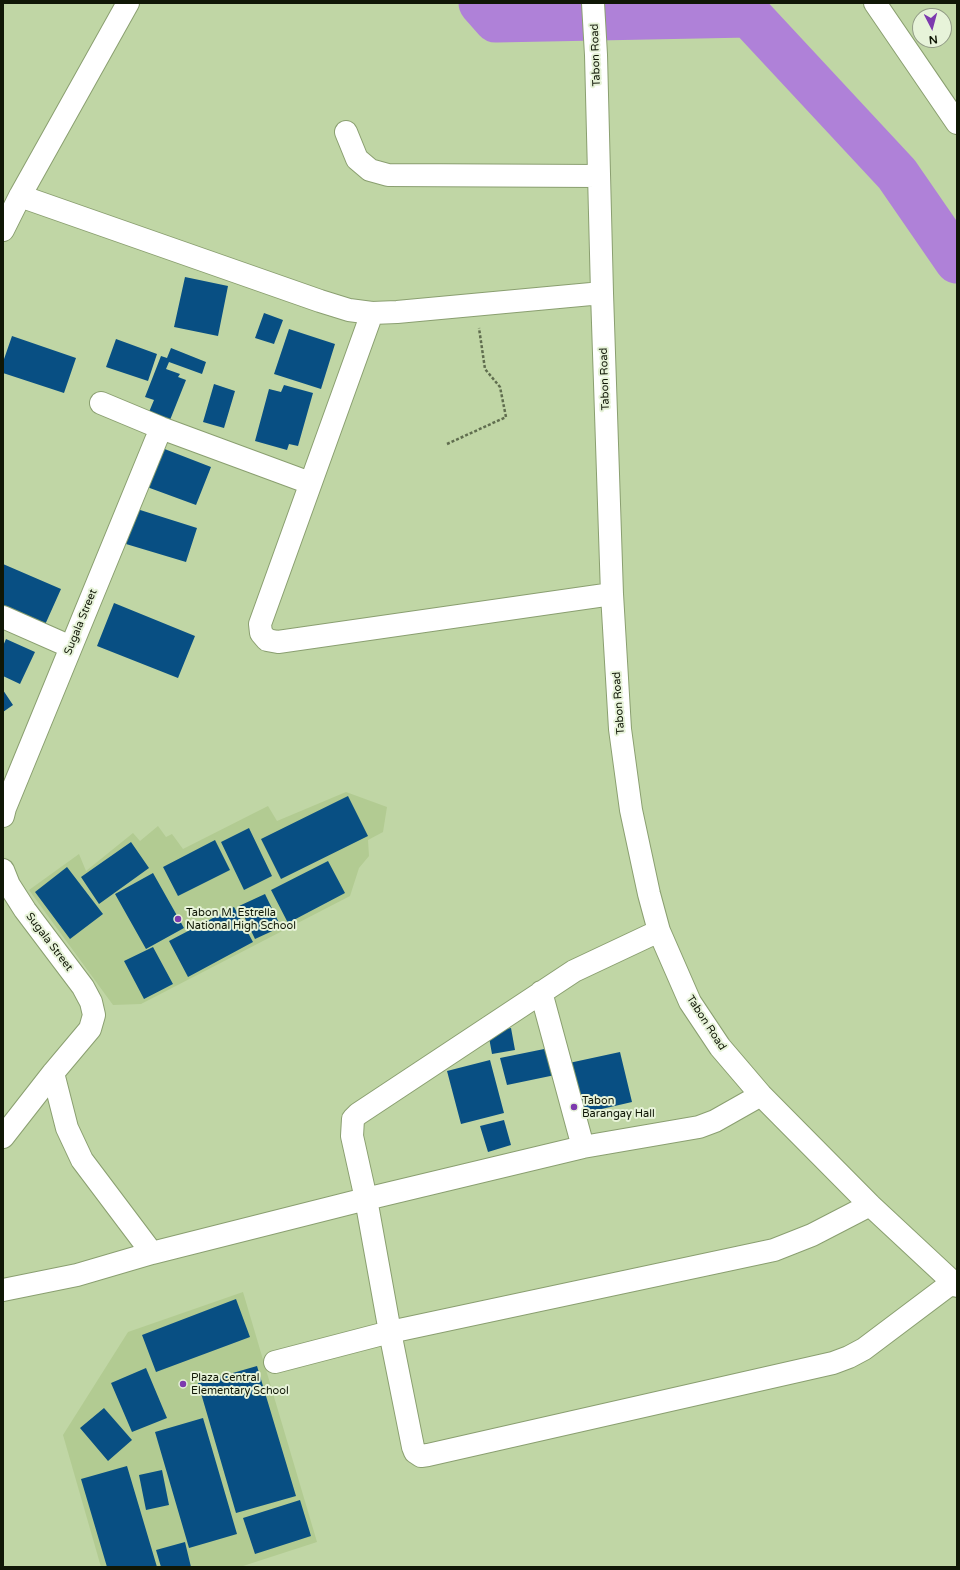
<!DOCTYPE html>
<style>
body{margin:0}
#map{position:relative;width:960px;height:1570px;overflow:hidden;background:#c0d6a5;font-family:"Varela Round",sans-serif}
canvas{display:block}
.frame{position:absolute;inset:0;border:4px solid #101706;pointer-events:none}
.north{position:absolute;left:912px;top:8px;width:40px;height:40px;box-sizing:border-box;background:#e7f3d9;border:1px solid #919b85;border-radius:50%;rotate:174deg;font-size:11px;font-weight:700;line-height:16px;text-align:center;color:#101706}
.north::after{content:'';display:block;margin:auto;width:14px;height:18px;background:#7d3aae;clip-path:polygon(50% 0,100% 100%,50% 72%,0 100%)}
</style>
<div id="map">
<canvas width="960" height="1570"></canvas>
<div class="frame"></div>
<div class="north">N</div>
</div>
<script>
const c = document.querySelector('canvas').getContext('2d');
c.lineJoin = 'round';
function paint(path, color) { c.fillStyle = color; c.fill(path, 'evenodd'); }
const poly = rows => new Path2D(rows.map(r => 'M' + r).join(''));
function strokePath(path, color, width, dash) { c.strokeStyle = color; c.lineWidth = width; c.lineCap = dash ? 'butt' : 'round'; c.setLineDash(dash || []); c.stroke(path); }
function label(font, color, halo, rows, align = 'center') {
  c.font = font + ' "Varela Round",sans-serif'; c.lineWidth = 4; c.setLineDash([]); c.textBaseline = 'middle'; c.strokeStyle = halo; c.fillStyle = color; for (const [text, x, y, turn = 0] of rows) {
    c.save(); c.translate(x, y); c.rotate((+turn || 0) * Math.PI / 180); c.textAlign = isNaN(turn) ? turn : align; if (halo) c.strokeText(text, 0, 0); c.fillText(text, 0, 0); c.restore();
  }
}
const built = poly([
 [346,792,387,807,383,832,368,840,369,856,359,868,350,896,141,1004,113,1005,29,890,79,854,86,871,133,833,140,841,158,826,166,837,172,834,183,849,268,806,277,821],
 [243,1292,317,1542,240,1567,101,1567,63,1435,128,1332]
]);
const river = poly([
 [481,3,496,20,749,15,897,174,957,261]
]);
const building = poly([
 [185,277,228,286,218,336,174,327],
 [264,313,283,320,274,344,255,338],
 [289,329,335,344,321,389,274,374],
 [12,336,76,358,64,393,3,373,3,362],
 [116,339,157,354,148,381,106,367],
 [171,348,206,362,202,374,169,362,166,369,180,374,178,377,186,380,170,420,149,412,154,400,145,397,161,356,167,358],
 [214,384,235,391,224,428,203,422],
 [284,385,313,393,298,446,289,444,287,450,255,441,269,389,281,392],
 [162,448,211,467,196,505,147,487],
 [137,509,197,528,186,562,126,544],
 [3,564,61,589,44,627,3,609],
 [114,603,195,636,178,678,97,646],
 [6,639,35,652,20,684,3,676,3,646],
 [3,690,13,705,3,712],
 [348,796,368,836,281,879,261,839],
 [249,828,272,876,244,890,221,842],
 [215,840,230,870,178,896,163,867],
 [131,842,149,868,99,904,81,877],
 [328,861,345,893,288,923,271,890],
 [67,867,103,914,70,939,35,892],
 [153,873,184,928,146,949,115,894],
 [265,894,281,927,255,939,239,906],
 [234,907,253,942,188,977,169,941],
 [153,947,173,984,144,999,124,961],
 [511,1028,515,1050,492,1054,488,1032],
 [554,1047,560,1074,507,1085,500,1058],
 [620,1052,632,1102,580,1114,569,1063],
 [490,1060,504,1113,461,1124,447,1071],
 [504,1120,511,1145,488,1152,480,1126],
 [236,1299,250,1337,156,1372,142,1335],
 [257,1366,296,1496,236,1513,198,1383],
 [146,1368,167,1418,132,1432,111,1383],
 [104,1408,132,1440,108,1461,80,1428],
 [203,1418,237,1534,189,1548,155,1432],
 [127,1466,157,1567,107,1567,81,1479],
 [162,1470,169,1505,146,1510,139,1475],
 [300,1500,311,1536,255,1554,243,1518],
 [185,1542,191,1567,161,1567,156,1550]
]);
const path = poly([
 [447,444,506,417,500,387,485,369,479,328]
]);
const minor = poly([
 [593,3,596,55,602,293,612,594,620,729,631,810,649,894,659,931,690,1002,720,1047,761,1095,870,1205,957,1286],
 [875,3,957,123],
 [346,132,357,159,370,170,388,175,599,176],
 [20,196,320,301,349,310,372,313,397,312,602,293],
 [3,230,20,196,128,3],
 [372,313,260,624,261,633,267,640,278,642,612,594],
 [101,403,161,428,310,483],
 [3,617,71,647],
 [3,816,5,808,161,428],
 [3,870,9,885,25,910,83,987,91,1002,94,1015,90,1029,53,1073,3,1137],
 [659,931,574,971,358,1114,353,1119,352,1136,366,1199,390,1332,413,1447,415,1452,421,1456,428,1455,833,1363,849,1357,864,1349,953,1282],
 [541,992,583,1147],
 [53,1073,67,1128,82,1160,152,1253],
 [3,1290,77,1275,152,1253,366,1199,583,1147,699,1127,715,1121,761,1095],
 [275,1362,390,1332,774,1250,812,1235,870,1205]
]);
const markers = [
 [178,919,4,"#7d3aae"],
 [574,1107,4,"#7d3aae"],
 [183,1384,4,"#7d3aae"]
];
const streetNames = [
 ["Tabon Road",596,55,-92],
 ["Tabon Road",605,379,-92],
 ["Sugala Street",81,622,-68],
 ["Tabon Road",619,703,-94],
 ["Sugala Street",49,942,53],
 ["Tabon Road",706,1023,57]
];
const poiNames = [
 ["Tabon M. Estrella",186,913],
 ["National High School",186,926],
 ["Tabon",582,1101],
 ["Barangay Hall",582,1114],
 ["Plaza Central",191,1378],
 ["Elementary School",191,1391]
];
paint(built, '#b2cb92');
strokePath(river, '#af81d8', 45);
paint(building, '#084f83');
strokePath(minor, '#8a9f70', 24);
strokePath(path, '#606e4f', 2.5, [3, 2]);
strokePath(minor, '#fff', 22);
for (const [x, y, r, color] of markers) { const dot = new Path2D(); dot.arc(x, y, r, 0, 2 * Math.PI); c.fillStyle = color; c.fill(dot); strokePath(dot, '#e7f3d9', 1.5); }
label('11px', '#101706', '#e7f3d9', streetNames);
label('11px', '#101706', '#e7f3d9', poiNames, 'left');
</script>
